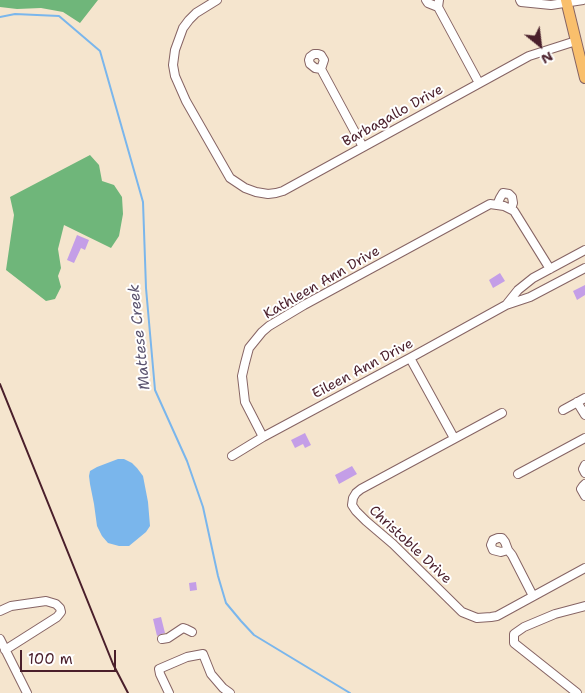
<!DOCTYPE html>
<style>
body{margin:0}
#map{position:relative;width:585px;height:693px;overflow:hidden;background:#f5e5ce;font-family:"Shantell Sans",sans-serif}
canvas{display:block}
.north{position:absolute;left:515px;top:20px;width:50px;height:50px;-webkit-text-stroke:4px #fff;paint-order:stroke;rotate:151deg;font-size:14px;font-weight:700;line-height:20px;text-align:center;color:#4a1f2b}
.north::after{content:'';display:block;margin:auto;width:18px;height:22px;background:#4a1f2b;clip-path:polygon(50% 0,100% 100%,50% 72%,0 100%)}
.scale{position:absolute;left:20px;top:650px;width:96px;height:22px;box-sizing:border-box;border:2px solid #4a1f2b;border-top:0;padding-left:6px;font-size:15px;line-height:18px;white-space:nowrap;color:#4a1f2b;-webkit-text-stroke:4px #fff;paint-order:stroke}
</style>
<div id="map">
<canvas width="585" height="693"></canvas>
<div class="north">N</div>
<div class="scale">100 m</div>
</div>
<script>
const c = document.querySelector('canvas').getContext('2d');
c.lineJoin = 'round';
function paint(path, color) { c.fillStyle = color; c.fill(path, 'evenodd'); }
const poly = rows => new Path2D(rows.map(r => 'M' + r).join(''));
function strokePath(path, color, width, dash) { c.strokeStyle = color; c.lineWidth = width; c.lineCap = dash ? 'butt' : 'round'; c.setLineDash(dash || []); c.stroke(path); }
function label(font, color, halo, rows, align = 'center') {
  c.font = font + ' "Shantell Sans",sans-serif'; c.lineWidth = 4; c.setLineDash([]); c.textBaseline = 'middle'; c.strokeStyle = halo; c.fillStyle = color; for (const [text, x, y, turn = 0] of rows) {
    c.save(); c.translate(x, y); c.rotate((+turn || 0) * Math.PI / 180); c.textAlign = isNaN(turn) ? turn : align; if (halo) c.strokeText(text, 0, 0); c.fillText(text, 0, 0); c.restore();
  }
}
const forest = poly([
 [0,0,98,0,80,23,63,12,41,8,17,9,0,7],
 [90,155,99,165,102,181,114,185,122,197,123,214,119,236,111,248,64,225,58,249,61,268,58,276,61,287,55,299,46,301,6,270,14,215,10,197]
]);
const water = poly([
 [118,459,124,459,132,463,137,468,143,476,148,502,150,526,146,532,129,546,119,546,108,543,102,536,97,526,94,504,90,484,89,476,90,471,97,467]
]);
const stream = poly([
 [0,17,15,14,59,16,100,51,143,202,146,288,155,390,187,461,203,507,218,576,226,603,241,621,254,635,350,693]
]);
const building = poly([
 [77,235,89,240,85,250,81,248,74,263,67,260],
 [500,273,505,281,493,288,489,280],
 [585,285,585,295,577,300,573,291],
 [305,433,311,445,305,448,303,444,295,448,291,440],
 [352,466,357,474,339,484,335,475],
 [196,582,197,590,190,591,189,583],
 [161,617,165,633,161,634,157,636,153,619]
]);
const minor = poly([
 [217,0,196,13,189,20,183,28,175,50,173,65,175,76,186,101,230,178,245,188,256,192,268,194,276,193,283,191,529,56,576,41],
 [426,0,428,3,438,7],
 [439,0,438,7,479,83],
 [520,0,521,2,551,5,583,0],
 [321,69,315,68,310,64,309,60,310,57,314,54,318,54,321,55,324,60,321,69,363,147],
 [497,205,500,198,503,193,509,194,512,197,513,203,511,209],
 [506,305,518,290,533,278,585,250],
 [410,358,454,438],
 [577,402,585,415],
 [563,410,585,398],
 [502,413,361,489,356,493,353,498,352,505,356,511,366,521,393,544,462,612,477,618,491,617,497,616,585,568],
 [263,437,245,402,242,376,245,363,249,348,262,332,269,326,304,305,490,204,504,206,514,211,550,269],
 [232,456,263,437,410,358,506,305,530,297,585,268],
 [585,465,583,469,585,473],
 [518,474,585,438],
 [585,484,583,486,581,489,585,496],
 [508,550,501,552,493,550,491,545,493,540,498,538,502,538,505,542,508,550,512,555,533,596],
 [0,611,11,606,46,601,56,604,60,608,61,612,57,617,5,650],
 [0,639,27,693],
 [162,639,168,638,183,628,186,629,192,632],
 [169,693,160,674,159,669,187,657,203,654,211,674,223,688,230,693],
 [577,693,514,643,514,634,524,627,555,614,585,606]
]);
const major = poly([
 [566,0,585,78]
]);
const rail = poly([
 [0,384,113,664,128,693]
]);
const streetNames = [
 ["Barbagallo Drive",393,116,-29],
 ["Kathleen Ann Drive",322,283,-30],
 ["Eileen Ann Drive",363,369,-28],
 ["Christoble Drive",410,545,43]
];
const waterNames = [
 ["Mattese Creek",140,337,-96]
];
paint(forest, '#6fb67a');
paint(water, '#7ab6ec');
strokePath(stream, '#7ab6ec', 2);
paint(building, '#c49ee7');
strokePath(minor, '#866464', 10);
strokePath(major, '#866464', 12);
strokePath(minor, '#fff', 8);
strokePath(major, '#f9bf6c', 10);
strokePath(rail, '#4a1f2b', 2);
label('14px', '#4a1f2b', '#fff', streetNames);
label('italic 15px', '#5b546f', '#fff', waterNames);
</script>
